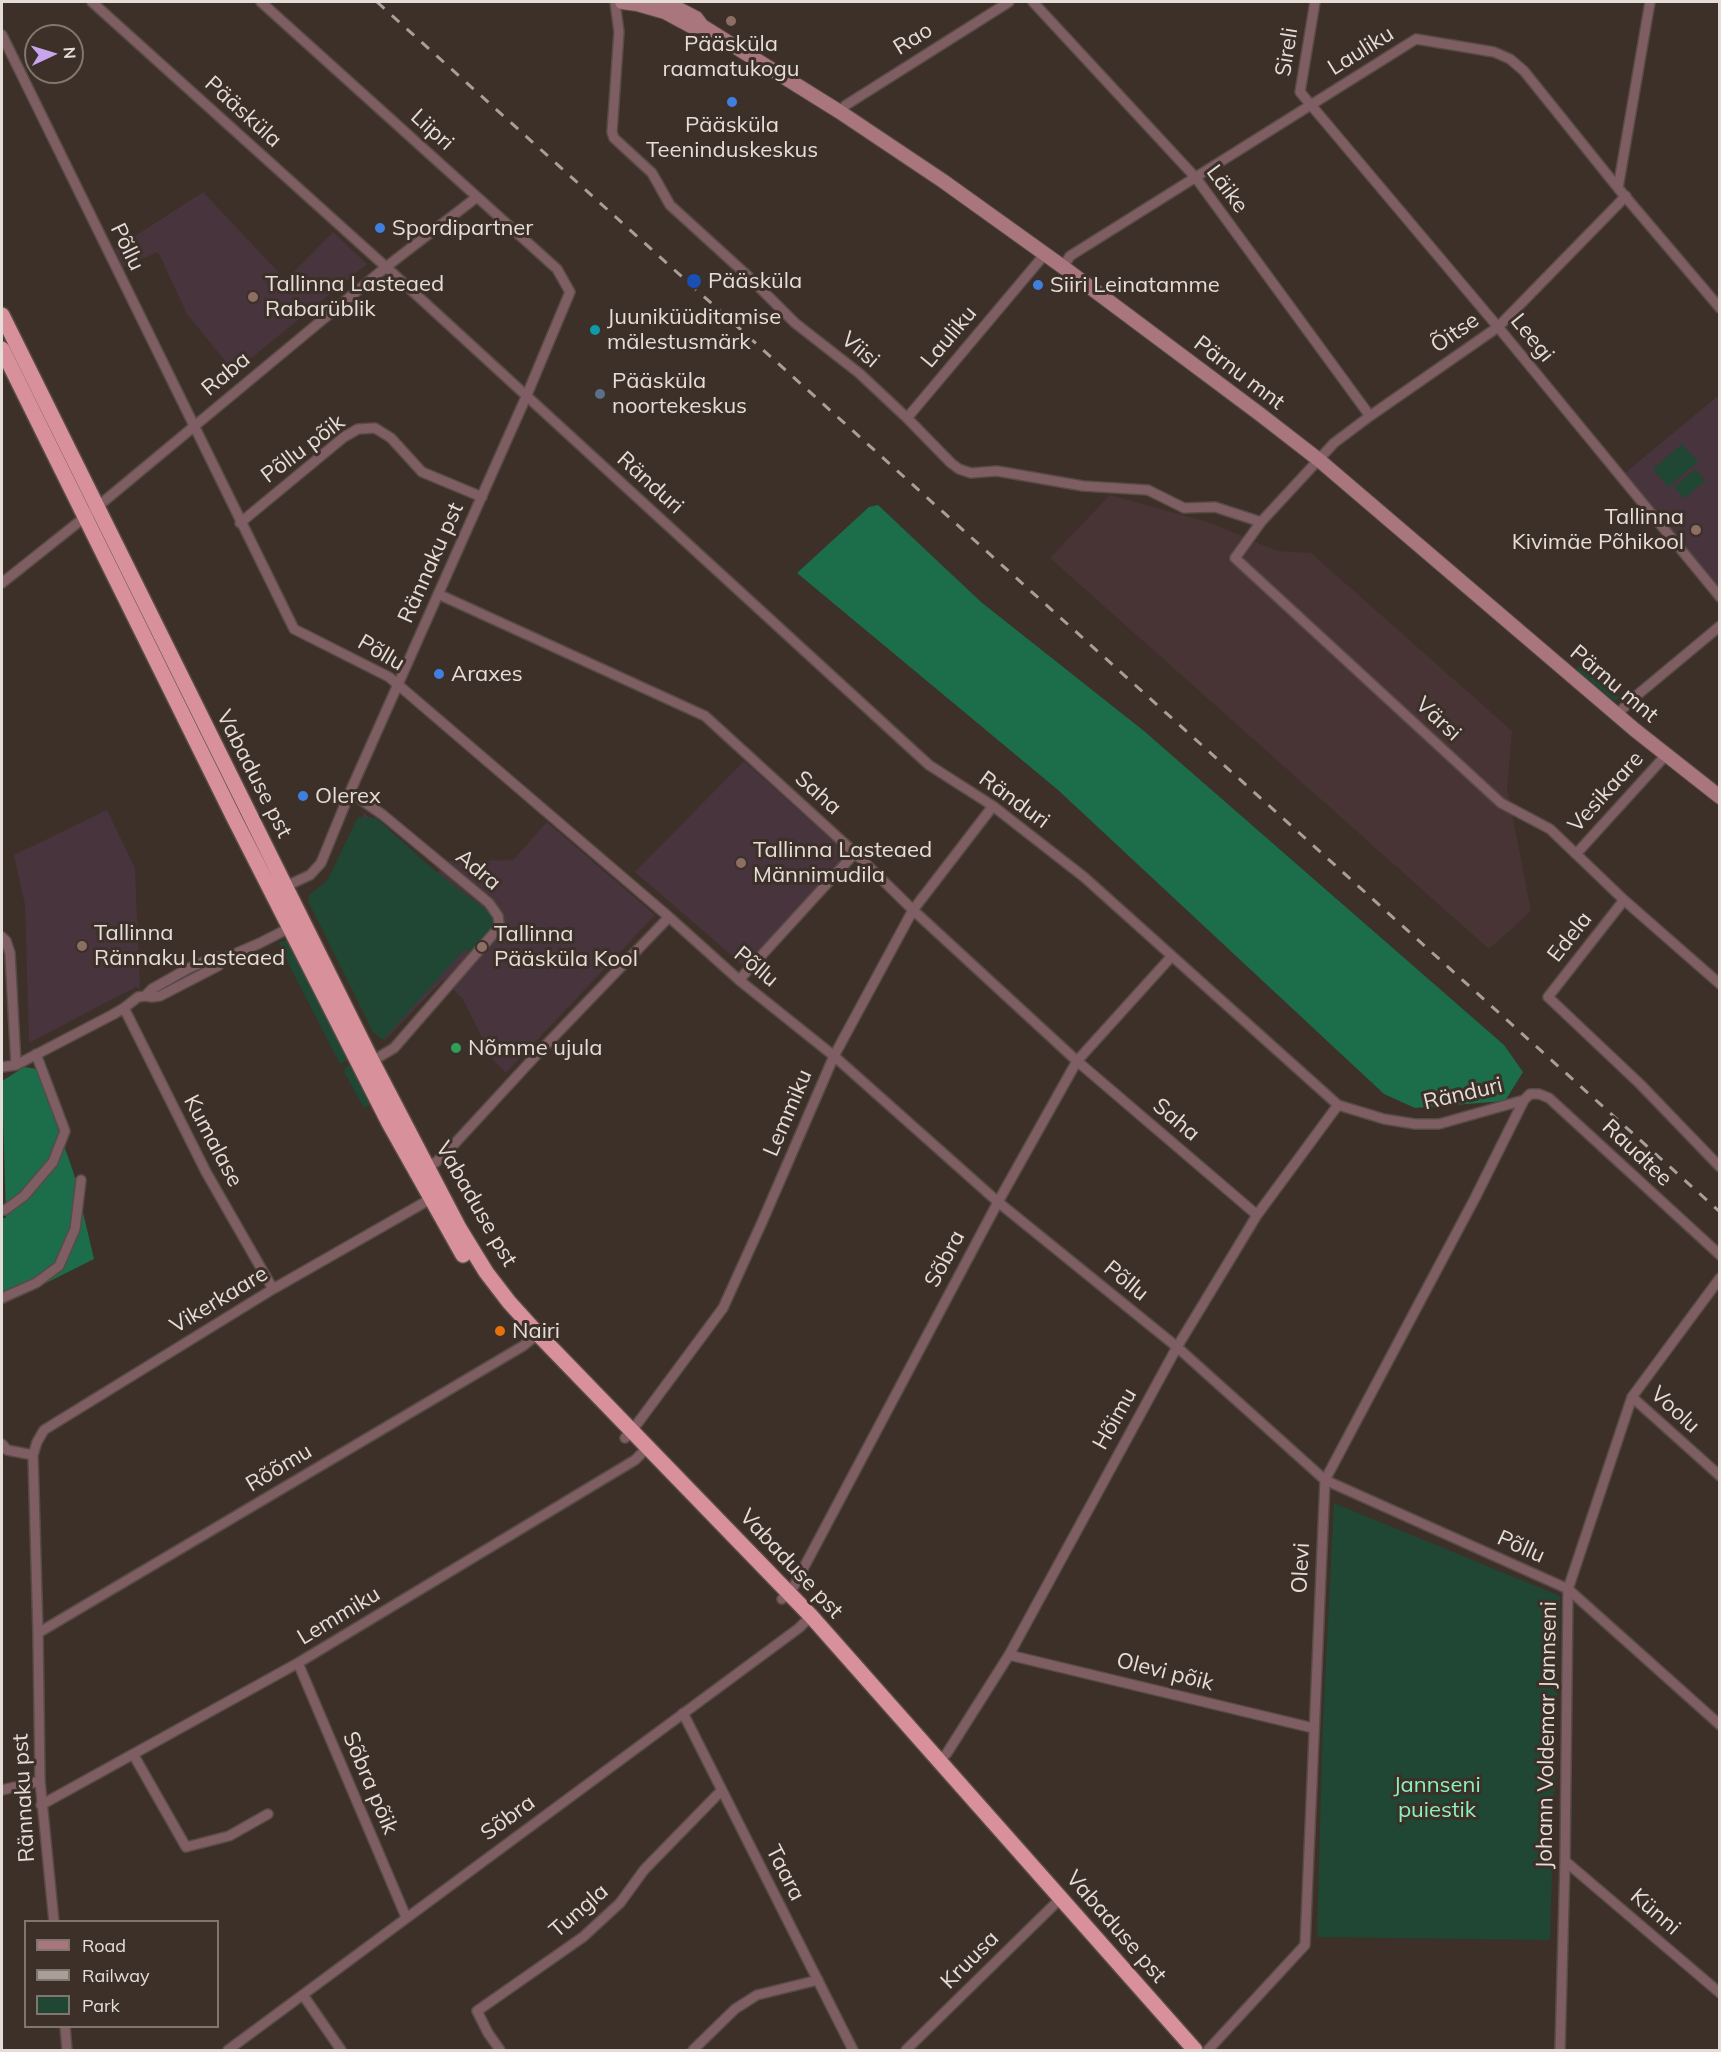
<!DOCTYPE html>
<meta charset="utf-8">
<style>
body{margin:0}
#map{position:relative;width:1721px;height:2052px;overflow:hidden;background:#3c3029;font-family:Mulish,sans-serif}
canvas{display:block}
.frame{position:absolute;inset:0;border:3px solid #e5ddd8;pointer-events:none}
.legend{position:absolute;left:24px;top:1920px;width:195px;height:108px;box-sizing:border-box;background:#3c3029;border:2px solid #80756f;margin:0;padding:8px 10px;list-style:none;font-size:18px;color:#e5ddd8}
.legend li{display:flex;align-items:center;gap:12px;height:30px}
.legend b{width:30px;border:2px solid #80756f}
.north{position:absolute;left:24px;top:24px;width:60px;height:60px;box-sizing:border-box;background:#3c3029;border:2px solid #80756f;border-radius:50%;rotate:86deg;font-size:16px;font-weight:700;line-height:24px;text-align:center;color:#e5ddd8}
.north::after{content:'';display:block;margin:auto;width:21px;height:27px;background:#c9a5ee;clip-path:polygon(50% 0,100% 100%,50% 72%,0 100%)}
</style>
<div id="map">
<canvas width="1721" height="2052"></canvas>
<div class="frame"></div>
<ul class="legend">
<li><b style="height:8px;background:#a9767d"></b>Road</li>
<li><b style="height:8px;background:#a99f99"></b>Railway</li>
<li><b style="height:16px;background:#1f4733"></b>Park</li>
</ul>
<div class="north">N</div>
</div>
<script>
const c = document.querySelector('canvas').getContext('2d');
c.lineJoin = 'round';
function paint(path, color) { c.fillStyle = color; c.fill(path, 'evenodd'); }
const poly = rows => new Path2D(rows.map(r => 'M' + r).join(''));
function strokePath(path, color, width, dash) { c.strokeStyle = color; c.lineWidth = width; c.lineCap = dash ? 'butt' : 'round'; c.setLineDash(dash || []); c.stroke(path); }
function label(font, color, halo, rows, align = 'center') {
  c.font = font + ' Mulish,sans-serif'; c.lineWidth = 6; c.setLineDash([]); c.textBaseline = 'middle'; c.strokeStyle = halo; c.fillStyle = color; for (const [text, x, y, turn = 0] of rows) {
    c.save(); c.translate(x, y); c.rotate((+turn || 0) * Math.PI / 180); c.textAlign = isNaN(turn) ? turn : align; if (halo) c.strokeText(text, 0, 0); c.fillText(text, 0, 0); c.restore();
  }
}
const industrial = poly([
 [1110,495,1211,523,1277,551,1311,553,1512,731,1507,788,1531,911,1489,949,1050,558]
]);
const education = poly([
 [203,192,286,280,333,232,367,264,234,372,187,314,158,252,123,267,115,249],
 [1719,395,1719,588,1625,473],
 [744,761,847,854,745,967,635,872],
 [107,810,135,868,140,989,136,987,124,993,29,1043,25,905,14,855],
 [364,813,436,874,447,861,513,860,547,822,655,915,506,1073,493,1060,463,999,443,980,385,1040,321,909]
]);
const green = poly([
 [1682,444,1698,462,1668,487,1653,469],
 [1696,469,1705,481,1684,498,1674,487],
 [1580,665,1624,701,1613,700,1577,670,1577,668],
 [358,817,376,818,434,870,494,916,493,927,472,954,465,949,383,1040,373,1032,308,901,309,895,327,881],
 [286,941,289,943,349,1059,340,1064,279,945,280,942],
 [351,1064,372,1104,364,1108,344,1072,345,1068],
 [1334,1503,1560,1596,1550,1940,1317,1937,1323,1722]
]);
const forest = poly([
 [878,505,981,602,1144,731,1504,1045,1523,1072,1505,1101,1415,1108,1384,1094,1058,790,797,573,869,507],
 [24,1067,37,1069,74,1174,94,1259,2,1305,2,1218,6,1218,2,1081]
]);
const minor = poly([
 [92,2,386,267,929,765,993,806,1084,877,1338,1105,1384,1119,1415,1124,1439,1124,1524,1100,1530,1094,1539,1094,1549,1098,1720,1255],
 [261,2,557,269,570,292,526,397,350,792,321,863,310,875,282,888],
 [615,2,619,32,612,132,614,138,652,173,670,205,749,277,795,323,859,373,907,418,951,463,959,469,971,473,997,471,1083,486,1148,490,1184,508,1215,507,1261,522],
 [1033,2,1196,178,1370,416],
 [1315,2,1300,92,1498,327,1720,597],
 [2,35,294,629,389,677,669,917,739,980,834,1056,998,1202,1177,1347,1325,1480,1568,1589,1720,1725],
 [840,112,846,105,1009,2],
 [1618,188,1650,2],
 [1626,196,1498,327,1370,416,1334,443,1261,522,1235,558,1501,803,1550,829,1624,900,1720,984],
 [1063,267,1070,256,1416,39,1494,52,1510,59,1524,71,1618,188,1720,308],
 [907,418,1045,254],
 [240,523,344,437,358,429,375,428,391,438,422,472,482,497],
 [2,583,85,517,386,267,477,197],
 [438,594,705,716,855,853,913,910,1077,1061,1257,1215],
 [1617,715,1630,701,1720,626],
 [350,792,383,815,489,903,498,916,499,923,495,932,394,1048,369,1063],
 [1576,854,1666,755],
 [1624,900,1548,997,1640,1084,1720,1167],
 [2,937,6,941,10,953,16,1065],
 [739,980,855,853],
 [145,996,152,997,160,996,218,966,224,958],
 [124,1008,206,1172,273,1289],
 [2,1067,16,1065,112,1015,124,1008,138,997,145,996,152,989,189,968,215,957,224,958,237,953,260,943,293,926],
 [427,1167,436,1162,446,1153,541,1050,669,917],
 [2,1210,5,1210,24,1196,53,1162,65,1131,36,1054],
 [2,1298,36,1283,59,1266,75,1229,81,1180],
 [1632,1397,1720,1476],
 [625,1438,637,1424,723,1308,763,1220,834,1056,913,910,993,806],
 [2,1444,7,1450,33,1455],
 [782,1599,794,1586,998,1202,1077,1061,1171,957],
 [38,1633,523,1346,538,1334],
 [1009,1655,1313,1728],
 [298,1663,406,1917],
 [683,1713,853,2050],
 [133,1754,186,1847,229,1836,268,1814],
 [939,1761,947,1753,1009,1655,1177,1347,1208,1296,1257,1215,1338,1105],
 [2,1790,40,1781],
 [41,1805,298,1663,635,1460,648,1447],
 [1565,1861,1720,1993],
 [54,1922,40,1781,38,1633,33,1455,37,1442,44,1430,273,1289,434,1197],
 [303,1995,341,2050],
 [65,2026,67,2050],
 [228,2050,799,1628,811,1616],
 [500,2050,488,2033,477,2011,583,1937,620,1903,644,1870,722,1790],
 [693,2050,735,2009,757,1995,818,1980],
 [906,2050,1061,1898],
 [1208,2050,1305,1945,1325,1480,1475,1198,1524,1100],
 [1560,2050,1565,1861,1568,1589,1632,1397,1720,1278]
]);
const secondary = poly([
 [622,2,637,4,665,12,691,26,702,26],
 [665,2,696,18,702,26,840,112,943,181,1063,267,1261,415,1319,460,1635,730,1720,797]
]);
const trunk = poly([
 [2,315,372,1061,459,1228,486,1272,509,1302,538,1334,811,1616,1195,2050],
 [2,349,234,818,389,1123,463,1255]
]);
const rail = poly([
 [377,2,1720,1212]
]);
const markers = [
 [731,21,6,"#8d6e63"],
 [732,102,6,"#3f7fe0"],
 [380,228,6,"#3f7fe0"],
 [694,281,8,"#1a4fb4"],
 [1038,285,6,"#3f7fe0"],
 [253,297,6,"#8d6e63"],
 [595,330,6,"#0f9aa8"],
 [600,394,6,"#5c6f8a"],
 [1696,530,6,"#8d6e63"],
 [439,674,6,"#3f7fe0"],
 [303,796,6,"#3f7fe0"],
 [741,863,6,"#8d6e63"],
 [82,946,6,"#8d6e63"],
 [482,947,6,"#8d6e63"],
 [456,1048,6,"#2e9e5b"],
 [500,1331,6,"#e8710a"]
];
const streetNames = [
 ["Rao",913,39,-32],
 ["Lauliku",1361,51,-32],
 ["Sireli",1287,52,-81],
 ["Pääsküla",243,112,42],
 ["Liipri",432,130,42],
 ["Läike",1227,189,53],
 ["Põllu",127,247,64],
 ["Õitse",1455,333,-35],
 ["Lauliku",949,337,-50],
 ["Leegi",1532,338,51],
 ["Viisi",860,350,40],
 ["Pärnu mnt",1239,373,37],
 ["Raba",226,374,-40],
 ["Põllu põik",303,449,-37],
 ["Ränduri",650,483,42],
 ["Rännaku pst",431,563,-66],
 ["Põllu",381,653,30],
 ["Pärnu mnt",1614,684,40],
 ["Värsi",1438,719,43],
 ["Vabaduse pst",254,774,63],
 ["Vesikaare",1606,792,-48],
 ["Saha",818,793,42],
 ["Ränduri",1014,800,36],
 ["Adra",478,870,40],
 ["Edela",1570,937,-52],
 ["Põllu",756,967,40],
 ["Ränduri",1463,1094,-13],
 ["Lemmiku",788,1113,-67],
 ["Saha",1176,1120,40],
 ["Kumalase",213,1141,62],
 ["Raudtee",1637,1153,43],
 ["Vabaduse pst",476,1204,60],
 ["Sõbra",945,1259,-62],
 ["Põllu",1126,1281,39],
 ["Vikerkaare",219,1300,-31],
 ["Voolu",1675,1410,42],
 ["Hõimu",1115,1419,-61],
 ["Rõõmu",279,1468,-31],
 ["Põllu",1521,1547,24],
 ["Vabaduse pst",791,1564,47],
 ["Olevi",1301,1568,-87],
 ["Lemmiku",339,1616,-31],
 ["Olevi põik",1165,1672,14],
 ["Johann Voldemar Jannseni",1547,1735,-89],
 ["Sõbra põik",370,1783,67],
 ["Rännaku pst",24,1798,-93],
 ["Sõbra",508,1818,-36],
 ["Taara",785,1873,63],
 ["Tungla",579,1911,-41],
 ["Künni",1655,1912,41],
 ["Vabaduse pst",1116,1927,49],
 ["Kruusa",970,1960,-45]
];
const poiNames = [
 ["Pääsküla",731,44,"center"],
 ["raamatukogu",731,69,"center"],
 ["Pääsküla",732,125,"center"],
 ["Teeninduskeskus",732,150,"center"],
 ["Spordipartner",392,228],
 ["Pääsküla",708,281],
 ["Tallinna Lasteaed",265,284],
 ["Rabarüblik",265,309],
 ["Siiri Leinatamme",1050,285],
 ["Juuniküüditamise",607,317],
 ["mälestusmärk",607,342],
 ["Pääsküla",612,381],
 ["noortekeskus",612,406],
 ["Tallinna",1684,517,"right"],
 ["Kivimäe Põhikool",1684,542,"right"],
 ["Araxes",451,674],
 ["Olerex",315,796],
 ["Tallinna Lasteaed",753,850],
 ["Männimudila",753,875],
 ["Tallinna",94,933],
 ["Rännaku Lasteaed",94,958],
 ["Tallinna",494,934],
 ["Pääsküla Kool",494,959],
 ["Nõmme ujula",468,1048],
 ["Nairi",512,1331]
];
const parkNames = [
 ["Jannseni",1437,1785],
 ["puiestik",1437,1810]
];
paint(industrial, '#493435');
paint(education, '#47343d');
paint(green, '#1f4733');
paint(forest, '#1c6d4a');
strokePath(minor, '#574c45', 12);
strokePath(secondary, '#574c45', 16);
strokePath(trunk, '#574c45', 18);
strokePath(minor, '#7f5e63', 9);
strokePath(secondary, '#a9767d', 14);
strokePath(trunk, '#d8909a', 15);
strokePath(rail, '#a99f99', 3, [10, 10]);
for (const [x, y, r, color] of markers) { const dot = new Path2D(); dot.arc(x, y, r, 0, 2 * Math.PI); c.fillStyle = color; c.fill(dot); strokePath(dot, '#3c3029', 2); }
label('22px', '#e5ddd8', '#3c3029', streetNames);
label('22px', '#e5ddd8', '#3c3029', poiNames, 'left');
label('22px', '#88f2bd', '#3c3029', parkNames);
</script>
